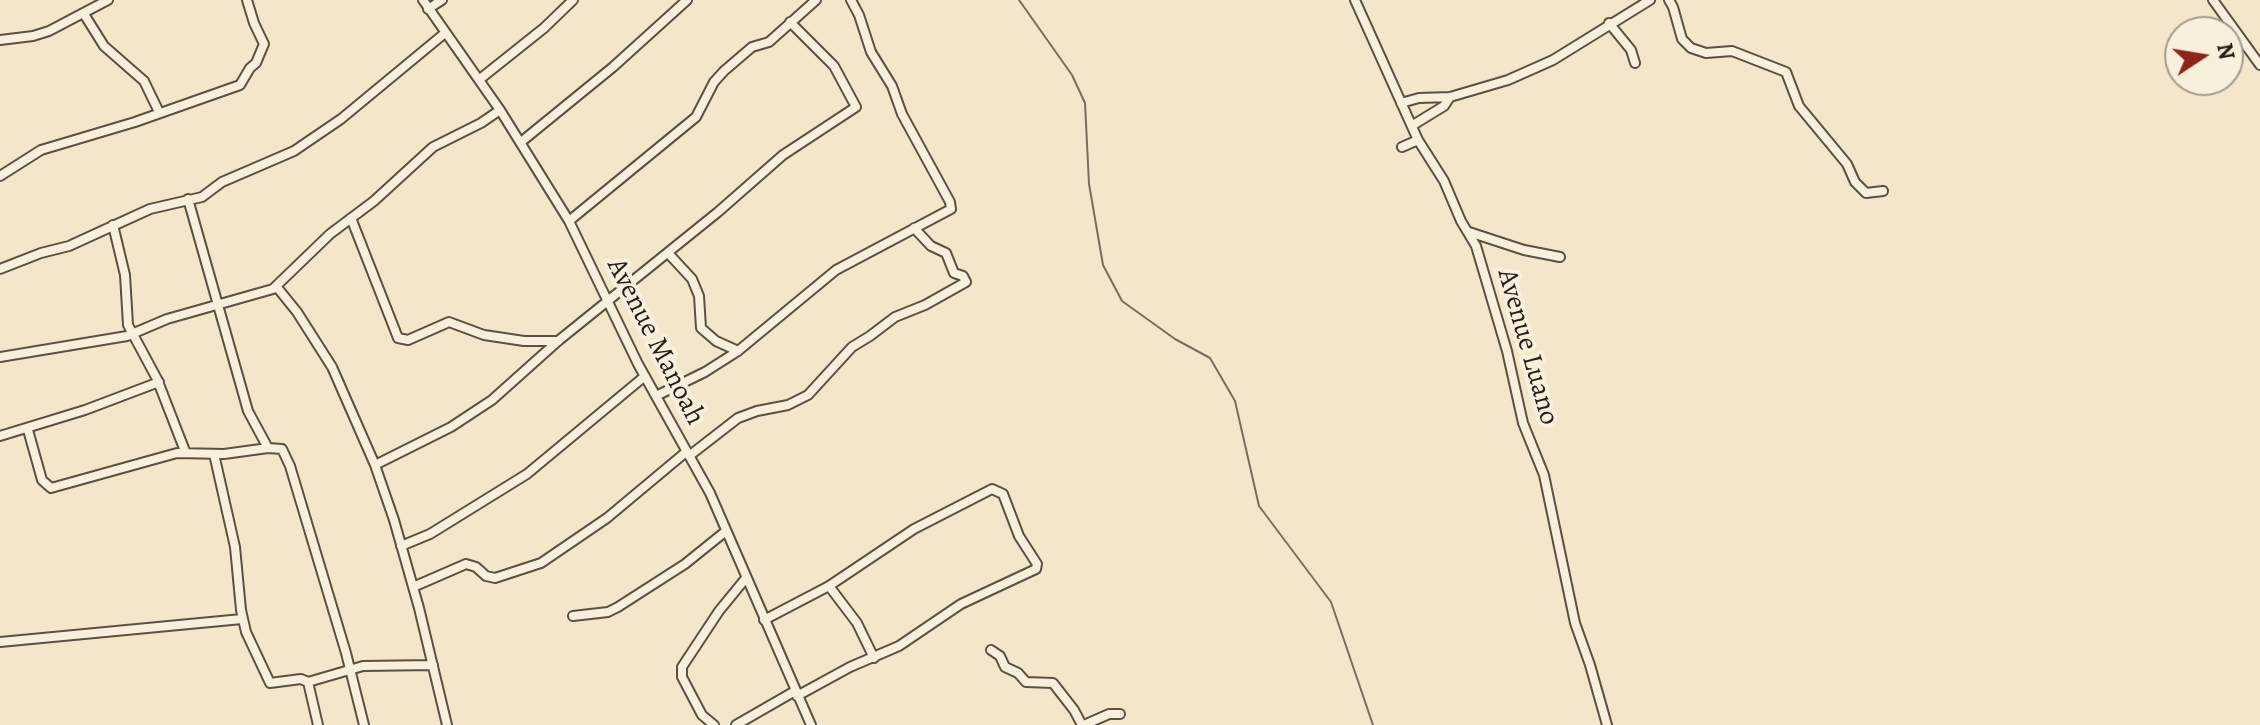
<!DOCTYPE html>
<style>
body{margin:0}
#map{position:relative;width:2260px;height:725px;overflow:hidden;background:#f4e6ca;font-family:Alegreya,serif}
canvas{display:block}
.north{position:absolute;left:2164px;top:16px;width:80px;height:80px;box-sizing:border-box;background:#f8efdd;border:2px solid #a59b8d;border-radius:50%;rotate:78deg;font-size:22px;font-weight:700;line-height:32px;text-align:center;color:#281e16}
.north::after{content:'';display:block;margin:auto;width:28px;height:36px;background:#8f2418;clip-path:polygon(50% 0,100% 100%,50% 72%,0 100%)}
</style>
<div id="map">
<canvas width="2260" height="725"></canvas>
<div class="north">N</div>
</div>
<script>
const c = document.querySelector('canvas').getContext('2d');
c.lineJoin = 'round';
const poly = rows => new Path2D(rows.map(r => 'M' + r).join(''));
function strokePath(path, color, width, dash) { c.strokeStyle = color; c.lineWidth = width; c.lineCap = dash ? 'butt' : 'round'; c.setLineDash(dash || []); c.stroke(path); }
function label(font, color, halo, rows, align = 'center') {
  c.font = font + ' Alegreya,serif'; c.lineWidth = 8; c.setLineDash([]); c.textBaseline = 'middle'; c.strokeStyle = halo; c.fillStyle = color; for (const [text, x, y, turn = 0] of rows) {
    c.save(); c.translate(x, y); c.rotate((+turn || 0) * Math.PI / 180); c.textAlign = isNaN(turn) ? turn : align; if (halo) c.strokeText(text, 0, 0); c.fillText(text, 0, 0); c.restore();
  }
}
const stream = poly([
 [1019,0,1072,75,1085,103,1089,184,1103,265,1122,301,1175,339,1210,358,1235,401,1259,506,1331,602,1373,725]
]);
const minor = poly([
 [423,0,500,110,569,221,638,364,710,493,811,725],
 [1355,0,1418,140,1444,181,1461,221,1476,246,1507,351,1523,423,1544,475,1575,623,1590,665,1607,725],
 [1669,0,1673,7,1682,39,1691,48,1706,53,1732,51,1786,72,1799,106,1847,164,1855,182,1866,193,1883,191],
 [2213,0,2260,65],
 [428,9,442,0],
 [84,14,104,46,144,81,159,112],
 [1609,23,1631,50,1635,63],
 [0,40,33,36,49,31,108,0],
 [480,79,544,28,573,0],
 [1401,103,1419,98,1450,97,1508,80,1553,60,1650,0],
 [1413,125,1444,106,1450,97],
 [521,142,613,67,687,0],
 [1402,147,1418,140],
 [0,176,41,150,135,122,240,85,250,68,256,63,264,44,254,23,247,0],
 [188,199,248,411,268,448],
 [351,218,398,338,408,340,449,322,484,335,524,341,558,341],
 [569,221,696,117,714,82,724,71,752,47,769,42,816,0],
 [113,225,125,275,128,325,157,379,185,451],
 [1469,232,1524,250,1560,257],
 [668,253,692,279,699,296,701,328,716,341,738,351],
 [0,269,41,253,69,246,150,209,202,197,222,182,294,151,341,119,445,33],
 [276,286,297,312,332,367,375,465,394,520,419,608,447,725],
 [0,357,127,336,167,319,273,289,330,234,374,201,433,147,481,123,500,110],
 [656,396,705,372,738,351,836,270,951,209,950,202,902,114,892,86,871,52,859,15,851,0],
 [28,430,42,480,51,488,177,453,224,454,268,448,282,449,290,466,346,653,364,725],
 [0,436,85,410,159,382],
 [214,454,235,547,241,610,246,632,270,683,301,679,308,682,318,725],
 [689,456,738,418,757,411,788,405,808,395,852,347,870,336,895,317,925,305,966,282,963,276,954,273,946,253,931,246,914,228],
 [375,465,451,427,492,400,558,341,718,212,783,155,856,107,834,66,790,22],
 [401,546,430,534,527,474,645,376],
 [829,586,857,623,874,658],
 [413,587,466,564,476,567,486,576,495,578,541,563,607,518,686,452],
 [573,616,608,612,618,607,685,564,726,531],
 [764,620,829,586,914,529,992,489,1003,494,1019,536,1037,564,1036,569,961,604,899,646,850,667,797,696],
 [0,642,242,619],
 [991,650,1000,656,1005,667,1018,673,1026,682,1053,683,1074,710,1082,725],
 [308,682,363,666,433,665],
 [714,725,702,715,682,677,682,667,719,611,746,578],
 [736,725,795,691],
 [1084,725,1109,714,1120,714]
]);
const streetNames = [
 ["Avenue Manoah",655,342,63],
 ["Avenue Luano",1527,347,74]
];
strokePath(stream, '#796d5d', 2);
strokePath(minor, '#5b5043', 12);
strokePath(minor, '#f8efdd', 8);
label('28px', '#281e16', '#f8efdd', streetNames);
</script>
